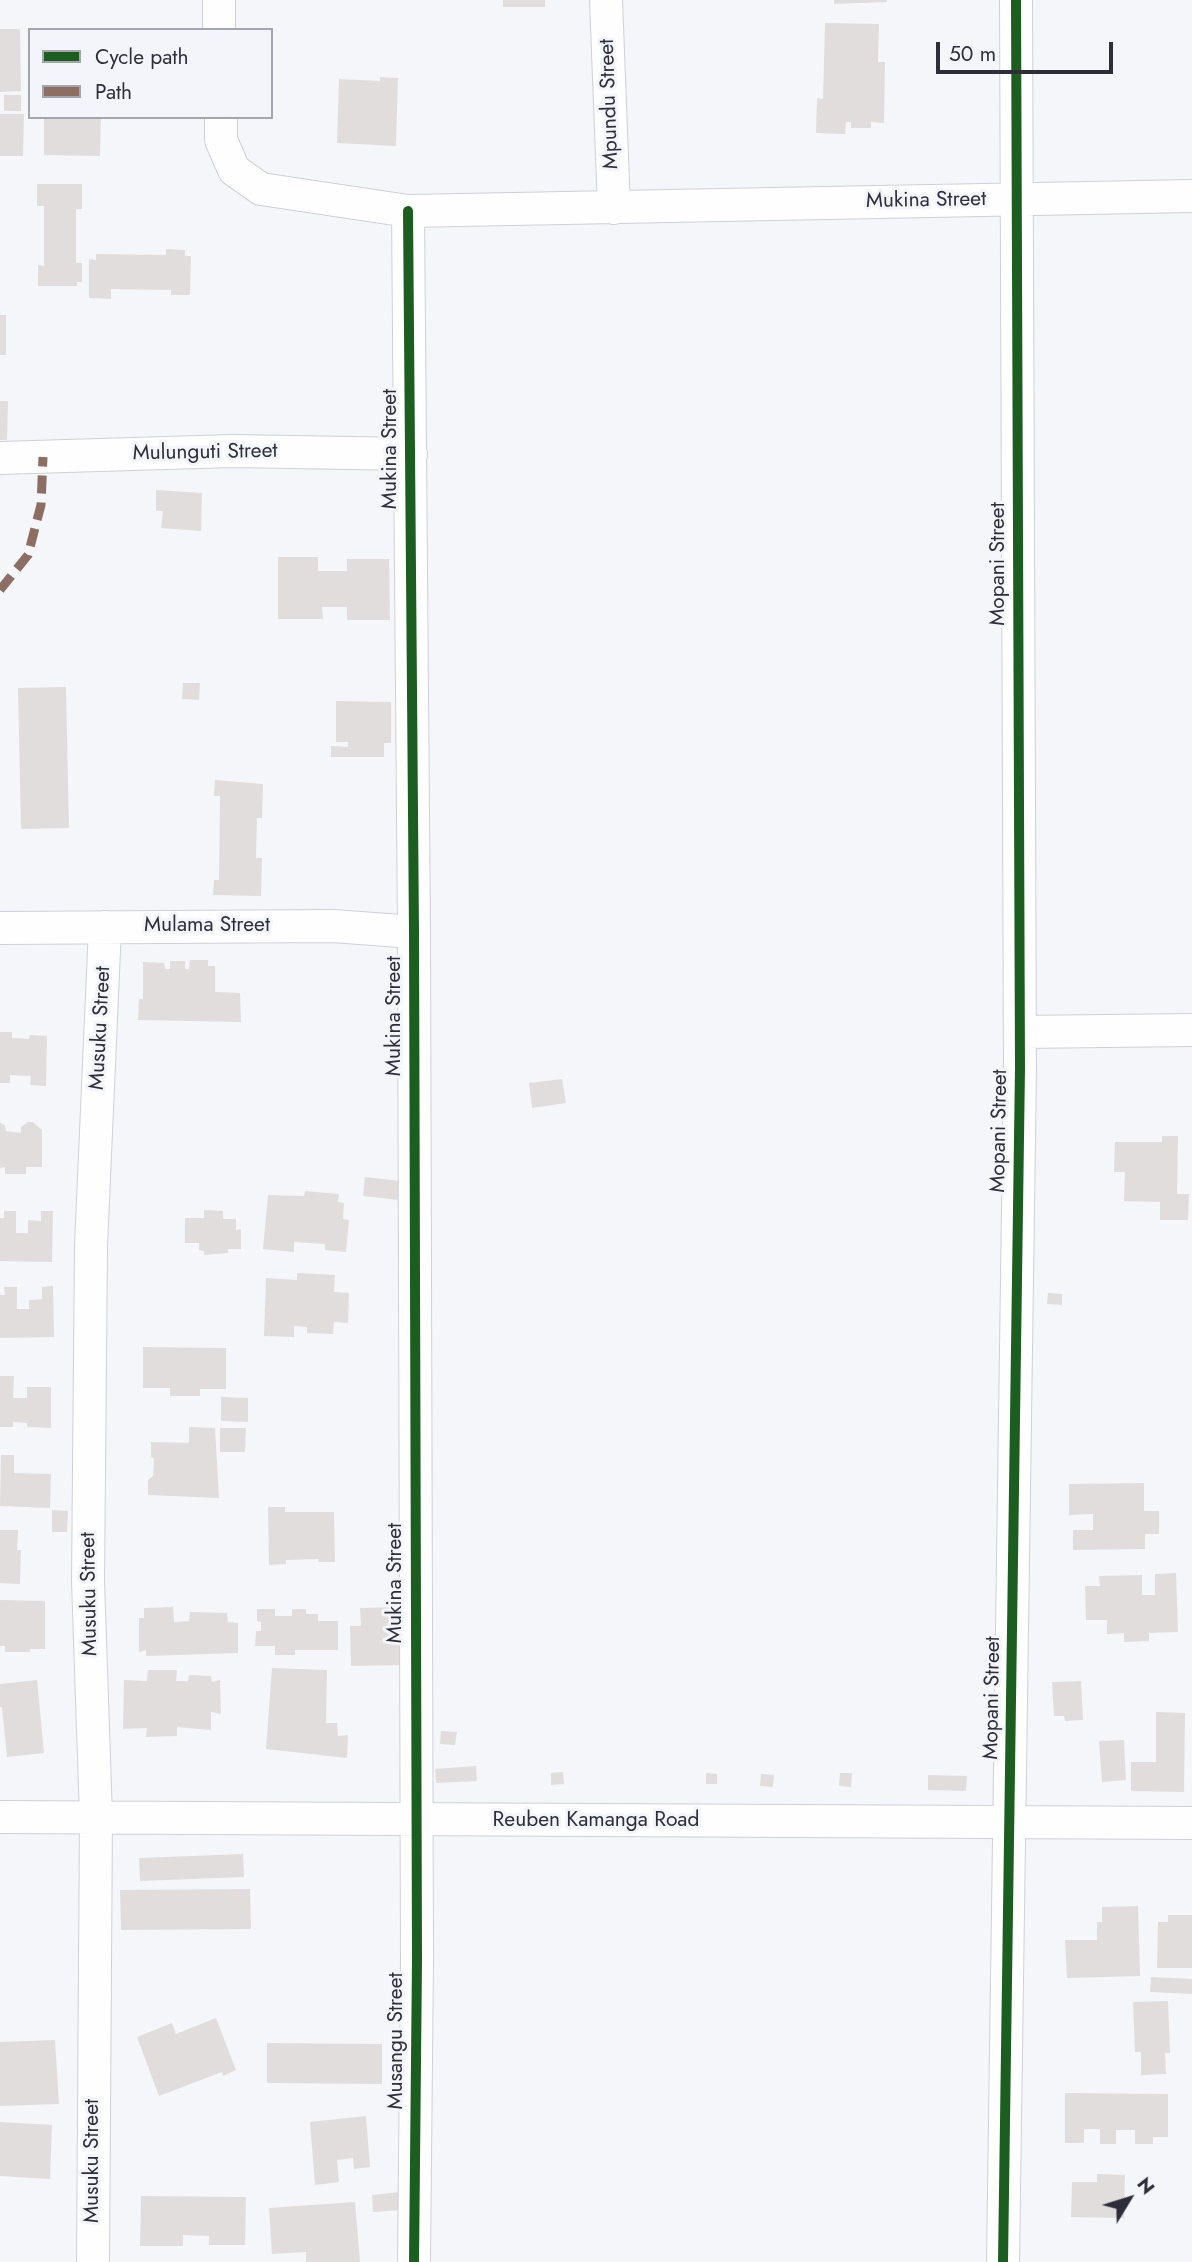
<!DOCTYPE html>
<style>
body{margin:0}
#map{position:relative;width:1192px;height:2262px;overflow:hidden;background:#f5f6fa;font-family:Jost,sans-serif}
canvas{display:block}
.legend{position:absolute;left:28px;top:28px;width:245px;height:91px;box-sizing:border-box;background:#f4f5fb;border:2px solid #a4a5ae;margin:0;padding:9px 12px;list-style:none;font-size:21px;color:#2d2e3a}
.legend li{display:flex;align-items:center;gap:14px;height:35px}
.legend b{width:35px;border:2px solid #a4a5ae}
.north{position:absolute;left:1094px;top:2164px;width:70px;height:70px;-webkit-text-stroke:5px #f4f5fb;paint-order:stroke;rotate:52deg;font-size:19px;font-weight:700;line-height:28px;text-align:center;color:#2d2e3a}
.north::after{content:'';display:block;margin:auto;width:24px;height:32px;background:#2d2e3a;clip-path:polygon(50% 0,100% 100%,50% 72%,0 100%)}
.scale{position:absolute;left:936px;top:42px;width:177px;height:32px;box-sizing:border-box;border:4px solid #2d2e3a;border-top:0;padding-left:9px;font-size:21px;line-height:24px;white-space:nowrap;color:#2d2e3a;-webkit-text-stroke:5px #f4f5fb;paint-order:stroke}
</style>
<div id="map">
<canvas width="1192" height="2262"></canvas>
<ul class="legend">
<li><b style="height:9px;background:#1b5e20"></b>Cycle path</li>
<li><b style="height:9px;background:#8d6e63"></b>Path</li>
</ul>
<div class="north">N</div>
<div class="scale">50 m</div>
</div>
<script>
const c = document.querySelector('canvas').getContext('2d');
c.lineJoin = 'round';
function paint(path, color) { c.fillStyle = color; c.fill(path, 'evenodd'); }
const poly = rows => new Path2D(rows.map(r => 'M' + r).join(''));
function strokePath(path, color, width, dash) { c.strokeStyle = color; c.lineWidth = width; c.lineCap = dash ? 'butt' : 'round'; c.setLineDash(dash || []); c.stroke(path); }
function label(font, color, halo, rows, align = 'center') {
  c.font = font + ' Jost,sans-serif'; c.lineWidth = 6; c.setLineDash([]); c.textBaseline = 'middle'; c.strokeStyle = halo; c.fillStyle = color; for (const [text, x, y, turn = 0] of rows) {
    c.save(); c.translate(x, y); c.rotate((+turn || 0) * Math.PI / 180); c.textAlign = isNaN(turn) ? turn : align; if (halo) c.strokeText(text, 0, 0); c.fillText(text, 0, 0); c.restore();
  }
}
const building = poly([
 [503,0,545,0,545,7,503,7],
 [834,0,887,0,887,2,834,4],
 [825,23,879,24,878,62,885,62,884,123,871,122,871,128,851,128,851,122,846,122,845,134,816,133,817,98,823,99],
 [0,29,20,29,21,91,0,92],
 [380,77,398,78,396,146,337,143,339,79,380,81],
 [4,95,21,95,21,111,4,111],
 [0,114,24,114,23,156,0,156],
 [44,117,101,117,100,156,44,155],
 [37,184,82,184,82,209,76,209,76,263,82,263,82,282,77,282,77,286,38,286,38,265,44,266,44,206,37,206],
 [166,249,185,250,185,256,191,256,190,295,171,295,171,290,111,289,111,299,89,298,89,259,96,260,96,254,166,255],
 [0,315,6,315,6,355,0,355],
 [0,401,8,401,7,440,0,440],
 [156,490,202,493,201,531,161,528,163,511,156,511],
 [278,557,318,557,318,571,347,571,347,559,389,559,390,620,347,620,347,607,322,607,323,619,278,619],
 [183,683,200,683,199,700,182,699],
 [66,687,69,828,21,829,18,688],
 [336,701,391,702,391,743,384,743,384,757,331,757,331,746,348,747,348,742,336,742],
 [215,780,263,784,262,818,257,818,256,858,262,858,261,896,213,895,214,880,219,880,220,796,214,796],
 [190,960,208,960,208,966,215,966,215,992,240,993,241,1022,138,1020,139,999,143,999,143,962,164,963,165,969,170,969,170,961,185,961,185,969,189,969],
 [0,1032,12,1032,12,1038,29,1039,30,1035,47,1036,46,1086,30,1085,31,1076,10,1075,10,1083,0,1083],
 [562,1079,566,1103,532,1108,529,1083],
 [0,1122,5,1126,6,1131,21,1133,21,1127,28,1122,33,1122,42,1130,42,1167,26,1167,26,1174,5,1174,5,1167,0,1168],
 [1162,1136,1178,1136,1177,1194,1189,1194,1188,1220,1160,1220,1160,1202,1124,1201,1125,1172,1114,1172,1115,1142,1162,1142],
 [365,1177,401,1181,399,1200,363,1196],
 [305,1191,339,1194,338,1202,344,1203,343,1219,349,1220,346,1252,325,1250,325,1244,294,1242,294,1252,263,1249,268,1195,304,1196],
 [204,1210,223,1211,223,1219,236,1219,236,1230,241,1229,241,1249,228,1249,228,1253,204,1255,204,1251,199,1250,199,1243,185,1243,185,1218,204,1218],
 [4,1211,16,1211,16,1233,28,1233,28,1220,41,1221,41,1211,53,1211,52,1262,0,1261,0,1218,4,1218],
 [297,1273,335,1275,334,1292,349,1293,348,1323,334,1322,333,1334,307,1333,307,1327,294,1326,294,1337,264,1336,266,1278,297,1280],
 [53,1286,54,1337,0,1338,0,1295,5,1295,4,1287,17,1287,17,1309,29,1309,29,1300,42,1299,42,1287],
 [1048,1293,1062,1294,1062,1305,1047,1304],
 [143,1347,226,1348,226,1389,200,1389,200,1396,170,1396,170,1388,143,1388],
 [0,1376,14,1376,13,1398,27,1398,27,1387,51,1387,51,1428,27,1427,27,1423,13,1422,13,1427,0,1427],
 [221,1397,248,1398,248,1422,221,1421],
 [189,1427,215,1428,219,1498,148,1495,148,1480,153,1476,154,1459,151,1456,151,1442,189,1443],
 [220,1428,246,1428,245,1452,220,1452],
 [1,1455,14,1455,14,1473,51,1474,50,1508,0,1506],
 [1144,1483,1144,1511,1159,1511,1159,1534,1145,1534,1145,1549,1073,1550,1073,1530,1093,1530,1093,1514,1069,1515,1069,1484],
 [268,1507,285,1507,285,1512,334,1512,335,1562,318,1562,319,1559,286,1560,286,1564,269,1565],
 [52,1510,68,1511,67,1532,52,1532],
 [0,1530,18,1530,17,1550,21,1550,20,1584,0,1583],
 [1176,1573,1178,1632,1149,1633,1149,1641,1124,1642,1124,1633,1107,1634,1107,1620,1086,1620,1085,1586,1100,1586,1099,1576,1142,1575,1142,1595,1155,1595,1155,1574],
 [0,1600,45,1601,45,1649,30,1649,30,1652,5,1652,5,1646,0,1646],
 [173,1607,174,1622,189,1621,190,1612,227,1613,228,1622,238,1623,238,1653,146,1656,146,1650,139,1652,139,1618,144,1618,144,1608],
 [401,1607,403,1665,351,1666,350,1626,361,1626,360,1608],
 [257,1609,275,1609,275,1616,292,1616,292,1609,306,1609,306,1614,318,1614,318,1621,338,1621,338,1650,295,1650,295,1655,275,1655,275,1646,255,1646,256,1631,261,1631,261,1622,257,1621],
 [272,1668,327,1670,326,1723,337,1723,338,1736,348,1735,347,1758,266,1749],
 [148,1670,177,1670,176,1681,188,1681,189,1675,211,1676,212,1682,220,1680,221,1714,211,1712,211,1730,177,1727,177,1736,146,1737,147,1728,123,1729,124,1680,147,1681],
 [37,1680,44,1753,7,1757,2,1707,0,1707,0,1684],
 [1081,1681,1083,1720,1065,1721,1064,1716,1054,1716,1052,1682],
 [1156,1712,1185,1713,1184,1792,1131,1791,1131,1762,1156,1762],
 [441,1731,457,1732,455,1745,440,1744],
 [1124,1740,1126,1780,1102,1782,1099,1741],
 [476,1766,477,1781,436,1783,435,1769],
 [563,1772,564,1784,551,1785,551,1773],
 [706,1773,717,1774,717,1784,706,1784],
 [840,1773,852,1773,851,1787,839,1786],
 [761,1774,774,1775,773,1787,760,1786],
 [928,1775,967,1776,966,1791,928,1790],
 [243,1854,244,1877,140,1881,139,1858],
 [250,1889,251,1929,121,1930,120,1890],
 [1138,1906,1140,1976,1067,1978,1065,1940,1097,1940,1097,1922,1102,1922,1102,1907],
 [1168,1915,1192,1915,1192,1968,1157,1968,1158,1922,1168,1922],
 [1151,1977,1192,1979,1192,1994,1150,1992],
 [1168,2001,1170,2053,1165,2053,1166,2074,1141,2075,1141,2052,1135,2052,1133,2002],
 [216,2018,236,2070,223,2076,222,2072,159,2096,137,2037,172,2023,176,2034],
 [55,2040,59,2104,0,2106,0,2042],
 [267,2043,382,2044,382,2084,267,2083],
 [1065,2093,1168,2094,1168,2137,1153,2137,1153,2144,1135,2144,1135,2130,1116,2130,1116,2144,1100,2144,1100,2129,1084,2129,1084,2143,1065,2143],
 [366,2116,370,2167,354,2169,353,2158,337,2160,339,2182,315,2185,310,2122],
 [0,2122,52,2125,50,2179,0,2176],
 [1097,2174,1125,2175,1124,2218,1071,2217,1072,2182,1097,2182],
 [400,2192,401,2210,373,2212,372,2195],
 [141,2196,246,2197,245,2245,209,2245,209,2236,183,2235,183,2246,140,2246],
 [355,2202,360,2262,306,2262,306,2252,272,2254,269,2208]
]);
const minor = poly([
 [219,0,219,30],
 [606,0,614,208],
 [221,117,221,140,234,170,261,189,408,211,1192,196],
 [408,211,414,932,417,1960,414,2262],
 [0,458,232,451,411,454],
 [0,928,333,926,414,932],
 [1020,1032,1192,1030],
 [0,1817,1192,1823],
 [93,2262,96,1817,88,1581,91,1246,105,927],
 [1003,2262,1020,1068,1016,0]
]);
const quiet = poly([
 [0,590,28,555,41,505,43,457]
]);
const cycleway = poly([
 [408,211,414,932,417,1960,414,2262],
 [1003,2262,1020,1068,1016,0]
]);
const streetNames = [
 ["Mpundu Street",610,104,-92],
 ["Mukina Street",926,201,-1],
 ["Mukina Street",391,449,-90],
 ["Mulunguti Street",205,453,-1],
 ["Mopani Street",999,564,-90],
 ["Mulama Street",207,926],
 ["Mukina Street",395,1016,-90],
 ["Musuku Street",101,1028,-87],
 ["Mopani Street",1000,1131,-89],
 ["Mukina Street",396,1583,-90],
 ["Musuku Street",90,1594,-91],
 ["Mopani Street",993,1698,-89],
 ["Reuben Kamanga Road",596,1821],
 ["Musangu Street",397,2041,-90],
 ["Musuku Street",93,2161,-90]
];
paint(building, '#e1dddc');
strokePath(minor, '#cfd0d8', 34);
strokePath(minor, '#fefefe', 32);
strokePath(quiet, '#8d6e63', 9, [18, 9]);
strokePath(cycleway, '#1b5e20', 10);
label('21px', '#2d2e3a', '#f4f5fb', streetNames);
</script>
